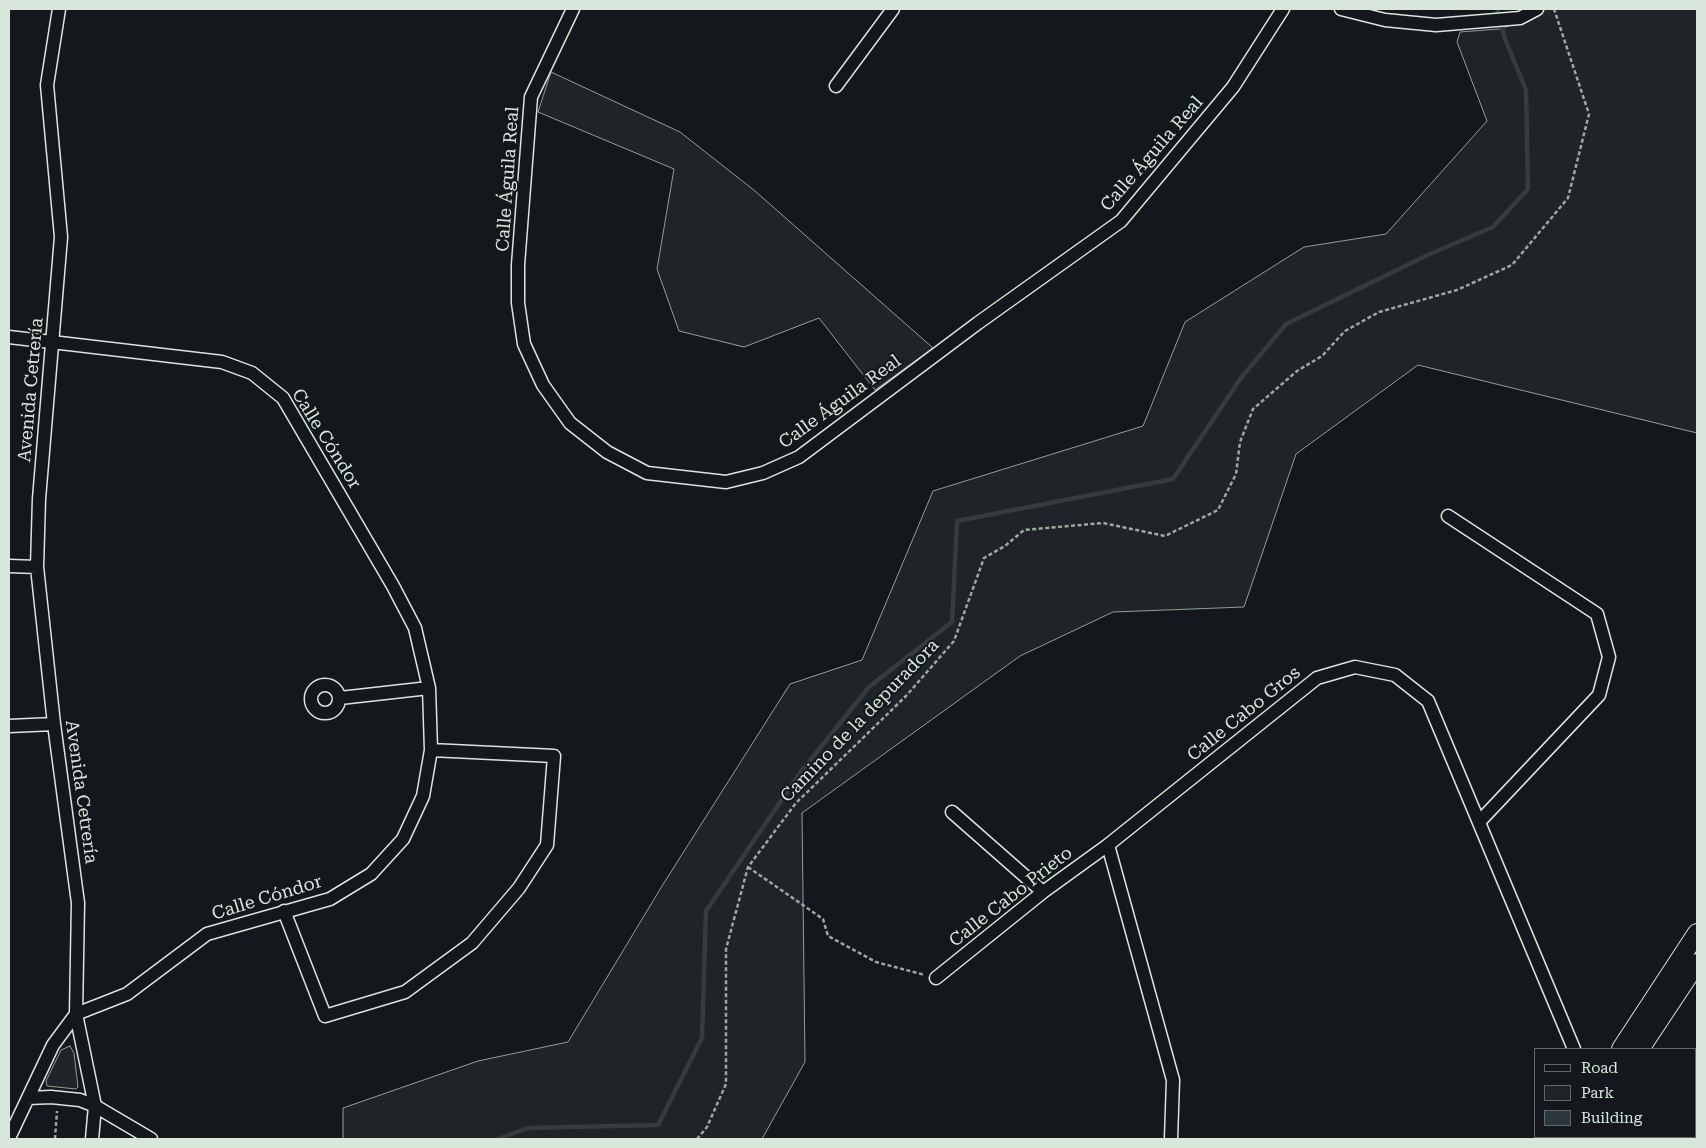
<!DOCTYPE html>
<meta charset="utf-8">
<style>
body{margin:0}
#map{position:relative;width:1706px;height:1148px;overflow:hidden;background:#14181c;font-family:"Roboto Serif",serif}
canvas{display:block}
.frame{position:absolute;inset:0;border:10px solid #d8e6dc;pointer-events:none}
.legend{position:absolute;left:1534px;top:1048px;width:162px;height:90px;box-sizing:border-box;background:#14181c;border:1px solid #626a69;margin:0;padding:6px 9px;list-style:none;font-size:15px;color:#d8e6dc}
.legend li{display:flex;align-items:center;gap:10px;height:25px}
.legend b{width:25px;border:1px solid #626a69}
</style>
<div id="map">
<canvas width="1706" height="1148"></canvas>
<div class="frame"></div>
<ul class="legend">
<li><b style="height:6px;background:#14181c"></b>Road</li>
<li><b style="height:14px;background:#202428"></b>Park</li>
<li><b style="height:14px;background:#2c363c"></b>Building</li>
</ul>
</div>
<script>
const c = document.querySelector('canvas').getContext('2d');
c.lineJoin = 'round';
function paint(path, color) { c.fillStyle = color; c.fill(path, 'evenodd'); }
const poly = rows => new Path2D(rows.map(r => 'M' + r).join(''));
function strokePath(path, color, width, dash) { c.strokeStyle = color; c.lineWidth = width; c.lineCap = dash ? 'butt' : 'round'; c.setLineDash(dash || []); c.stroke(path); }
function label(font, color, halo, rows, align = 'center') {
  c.font = font + ' "Roboto Serif",serif'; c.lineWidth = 4; c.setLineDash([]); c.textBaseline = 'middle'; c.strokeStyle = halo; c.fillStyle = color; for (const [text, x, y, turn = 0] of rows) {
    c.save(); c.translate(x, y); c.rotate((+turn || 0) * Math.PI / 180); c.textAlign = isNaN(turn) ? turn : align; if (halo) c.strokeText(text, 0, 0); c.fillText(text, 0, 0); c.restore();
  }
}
const green = poly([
 [1545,9,1697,9,1697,433,1418,365,1296,454,1244,607,1113,612,1020,656,802,813,805,1062,762,1139,343,1139,343,1108,478,1061,568,1042,662,886,790,684,862,660,933,491,1143,426,1185,322,1304,247,1386,234,1487,121,1457,42,1460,32,1499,29,1540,15,1545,9],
 [551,72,680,132,755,191,933,348,875,390,819,318,744,347,679,331,657,269,674,169,538,112,551,72],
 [70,1046,74,1053,78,1087,76,1089,47,1086,46,1081,61,1050,70,1046]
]);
const stream = poly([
 [498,1139,528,1128,658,1125,702,1038,706,911,800,773,869,687,952,622,957,521,1173,479,1241,378,1286,324,1430,254,1493,227,1528,189,1526,90,1505,39,1497,9]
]);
const building = poly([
 [1695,1076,1697,1079,1697,1128,1695,1130,1695,1076]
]);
const path = poly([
 [748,867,823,919,828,936,876,962,925,975],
 [55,1139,57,1111],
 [697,1139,707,1127,726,1084,726,949,748,867,796,803,906,696,954,641,984,558,1005,546,1024,530,1103,523,1165,536,1218,510,1236,474,1240,442,1253,409,1297,371,1322,356,1345,331,1379,312,1457,290,1512,265,1568,198,1589,114,1554,9]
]);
const street = poly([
 [59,9,47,85,61,237,39,499,37,567,54,724,78,903,76,1014,95,1106,92,1139],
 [573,9,531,97,518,265,518,303,524,344,543,385,570,423,607,452,647,473,726,482,763,473,799,457,978,323,1121,221,1233,87,1283,9],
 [1341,9,1385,20,1436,25,1520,18,1537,9],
 [836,86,893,9],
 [9,337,222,362,252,373,283,398,393,586,415,628,429,688,431,750,423,796,403,839,371,874,330,899,207,934,127,994,76,1014],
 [1448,516,1597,614,1609,657,1599,695,1480,821],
 [9,566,37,567],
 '311 699a14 14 0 1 1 28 0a14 14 0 1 1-28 0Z',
 [340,698,429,688],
 [9,726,54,724],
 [952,812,1043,892],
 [284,911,325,1016,405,992,472,943,519,888,547,845,554,756,431,750],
 [936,978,1043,892,1108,845],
 [28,1098,51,1097,80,1100,95,1106,151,1139],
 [9,1138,53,1045,76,1014],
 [1171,1139,1173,1080,1108,845,1317,678,1355,667,1395,675,1428,701,1574,1049]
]);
const secondary = poly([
 [1621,1049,1697,933],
 [1640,1049,1697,963],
 [1562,1139,1563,1137],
 [1582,1139,1583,1137]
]);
const streetNames = [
 ["Calle Águila Real",1152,154,-49],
 ["Calle Águila Real",508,179,-86],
 ["Avenida Cetrería",31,390,-85],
 ["Calle Águila Real",840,402,-36],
 ["Calle Cóndor",326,439,58],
 ["Calle Cabo Gros",1244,714,-39],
 ["Camino de la depuradora",860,721,-46],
 ["Avenida Cetrería",81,792,82],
 ["Calle Cabo Prieto",1011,897,-38],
 ["Calle Cóndor",267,898,-17]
];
paint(green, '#202428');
strokePath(green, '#939e99', 1);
strokePath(stream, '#363b3e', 4.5);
paint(building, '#2c363c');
strokePath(building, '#d8e6dc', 1);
strokePath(street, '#d8e6dc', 15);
strokePath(secondary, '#d8e6dc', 20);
strokePath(path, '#9da8a2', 2.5, [4, 2.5]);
strokePath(street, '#14181c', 12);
strokePath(secondary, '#14181c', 18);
label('18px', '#d8e6dc', '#14181c', streetNames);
</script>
